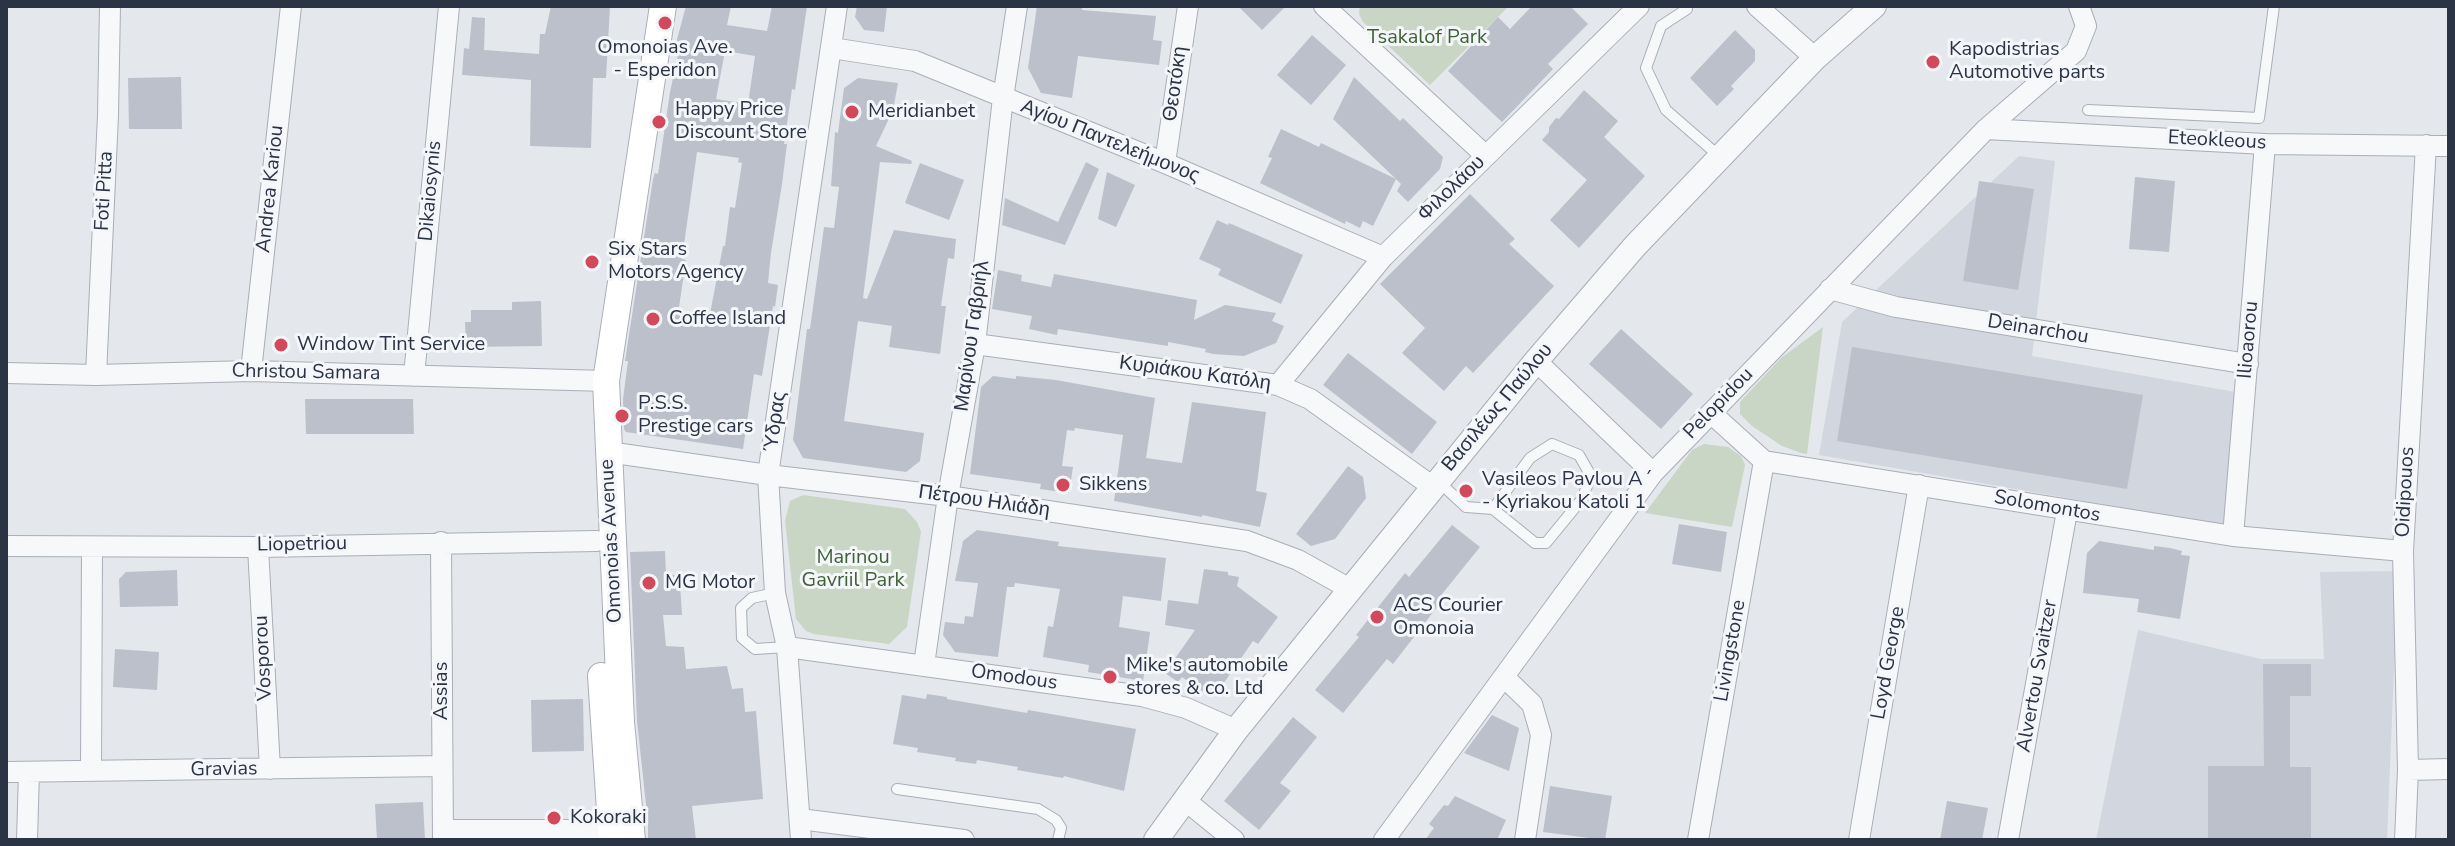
<!DOCTYPE html>
<meta charset="utf-8">
<style>
body{margin:0}
#map{position:relative;width:2455px;height:846px;overflow:hidden;background:#e4e7ec;font-family:"Nunito Sans",sans-serif}
canvas{display:block}
.frame{position:absolute;inset:0;border:8px solid #2b3445;pointer-events:none}
</style>
<div id="map">
<canvas width="2455" height="846"></canvas>
<div class="frame"></div>
</div>
<script>
const c = document.querySelector('canvas').getContext('2d');
c.lineJoin = 'round';
function paint(path, color) { c.fillStyle = color; c.fill(path, 'evenodd'); }
const poly = rows => new Path2D(rows.map(r => 'M' + r).join(''));
function strokePath(path, color, width, dash) { c.strokeStyle = color; c.lineWidth = width; c.lineCap = dash ? 'butt' : 'round'; c.setLineDash(dash || []); c.stroke(path); }
function label(font, color, halo, rows, align = 'center') {
  c.font = font + ' "Nunito Sans",sans-serif'; c.lineWidth = 6; c.setLineDash([]); c.textBaseline = 'middle'; c.strokeStyle = halo; c.fillStyle = color; for (const [text, x, y, turn = 0] of rows) {
    c.save(); c.translate(x, y); c.rotate((+turn || 0) * Math.PI / 180); c.textAlign = isNaN(turn) ? turn : align; if (halo) c.strokeText(text, 0, 0); c.fillText(text, 0, 0); c.restore();
  }
}
const built = poly([
 [2019,156,2055,161,2032,356,2241,393,2223,525,1819,455,1842,322],
 [2398,571,2387,840,2096,840,2138,630,2261,659,2324,659,2320,572]
]);
const green = poly([
 [1360,6,1509,6,1430,85,1363,22,1359,14],
 [1823,327,1807,454,1801,453,1782,446,1752,426,1740,414,1740,402,1781,358],
 [1704,444,1728,447,1741,456,1745,465,1732,527,1645,513,1692,450],
 [803,495,905,509,917,522,921,532,907,627,889,644,814,634,806,631,796,619,785,521,790,501]
]);
const building = poly([
 [551,6,610,6,606,78,593,78,591,148,530,146,531,80,462,75,464,48,469,49,472,17,485,18,484,50,539,54,540,34,545,34],
 [686,6,731,6,727,25,767,31,772,6,807,6,795,90,792,89,784,144,787,144,782,184,771,253,768,283,778,285,775,307,773,306,762,376,754,374,743,449,626,432,624,429,623,399,628,361,625,361,653,179,655,173,658,174,670,92,678,55,673,54],
 [725,51,755,56,748,104,716,99],
 [697,152,739,158,738,162,742,163,735,208,730,207,725,246,723,246,709,319,678,314,686,260,682,259],
 [857,6,887,6,884,32,864,30,855,17],
 [1037,6,1082,6,1082,10,1156,16,1153,40,1162,41,1159,65,1078,56,1072,98,1041,93,1028,68],
 [1238,6,1286,6,1262,30],
 [1532,6,1570,6,1588,24,1548,64,1553,69,1502,122,1448,71,1498,17,1510,29],
 [1735,30,1755,50,1755,61,1731,86,1734,89,1717,106,1690,78],
 [1312,35,1346,65,1311,105,1277,75],
 [181,77,182,129,129,129,128,78],
 [1354,77,1400,121,1403,118,1443,157,1440,169,1408,202,1397,191,1401,184,1396,179,1373,226,1363,221,1360,228,1346,221,1345,224,1260,183,1272,158,1268,157,1281,129,1319,147,1321,143,1396,179,1333,119],
 [858,78,898,83,893,110,876,146,912,161,911,164,880,162,863,298,867,299,894,230,956,239,954,259,948,258,941,306,946,306,940,354,889,347,892,326,858,321,844,421,924,433,920,461,906,472,803,458,793,440,807,329,810,329,824,227,834,228,839,187,831,186,835,132,838,133,844,88],
 [1584,90,1618,121,1604,137,1645,176,1579,248,1550,220,1587,180,1542,140,1549,132,1549,127,1556,118,1559,119],
 [1086,162,1099,169,1065,245,1002,225,1005,198,1058,222],
 [920,163,964,180,949,220,905,203],
 [1107,172,1135,185,1116,227,1098,219],
 [2135,177,2175,181,2169,252,2129,249],
 [1979,181,2034,189,2018,290,1963,281],
 [1470,194,1515,239,1509,244,1554,286,1473,373,1466,366,1444,391,1402,353,1425,328,1380,284],
 [1217,220,1228,225,1229,223,1303,255,1281,304,1218,275,1221,269,1199,259],
 [998,270,1022,275,1021,281,1051,287,1054,274,1197,300,1194,320,1225,305,1276,313,1272,321,1284,326,1276,343,1244,356,1213,354,1205,352,1206,349,1168,342,1168,346,1058,329,1057,335,1029,329,1032,316,992,309],
 [541,301,542,346,466,347,465,322,471,322,471,310,512,310,512,302],
 [1621,329,1693,394,1661,429,1589,364],
 [1852,347,2143,395,2127,489,1837,441],
 [1348,353,1437,422,1412,454,1323,385],
 [993,376,1016,379,1016,376,1056,380,1155,398,1146,458,1182,463,1192,402,1266,412,1256,491,1267,493,1260,527,1202,515,1202,517,1114,501,1123,435,1075,428,1074,431,1067,430,1062,466,1073,467,1069,493,1040,489,1041,484,970,474,981,387],
 [305,399,413,399,414,434,306,434],
 [1348,466,1363,477,1366,498,1335,539,1311,546,1296,534],
 [1679,524,1727,532,1721,572,1672,564],
 [1452,525,1480,547,1438,599,1441,602,1393,664,1387,659,1343,713,1315,690,1359,637,1356,635,1405,573,1409,577],
 [977,530,1059,542,1058,546,1166,558,1161,601,1123,596,1119,627,1150,632,1143,681,1088,672,1089,665,1043,657,1048,626,1053,627,1060,589,1015,583,1014,587,1007,587,998,657,955,652,943,635,945,622,964,624,965,616,973,617,978,583,955,581,963,541],
 [2099,541,2154,550,2154,546,2170,548,2182,551,2181,555,2190,556,2180,619,2137,612,2139,599,2083,593,2087,553],
 [665,551,666,576,675,575,676,584,680,584,682,615,663,615,666,646,684,647,686,669,727,666,732,689,743,688,745,712,756,711,763,799,692,806,696,840,648,840,648,823,637,721,630,552],
 [1204,569,1228,572,1228,575,1239,577,1237,586,1278,617,1258,644,1253,641,1221,687,1202,691,1182,677,1178,682,1165,673,1195,630,1165,625,1168,600,1198,604],
 [177,570,178,606,120,607,119,579,126,572],
 [115,649,159,652,157,690,113,687],
 [2263,664,2311,664,2311,696,2290,696,2290,767,2311,767,2311,840,2208,840,2208,766,2264,766],
 [927,694,947,697,947,699,1027,713,1028,710,1136,729,1124,791,1064,776,1063,778,1017,770,1018,767,977,760,976,764,955,761,956,758,917,752,918,748,893,744,902,695,926,699],
 [583,699,584,751,532,752,531,700],
 [1492,715,1519,728,1509,771,1464,753],
 [1293,717,1317,737,1280,783,1291,791,1259,830,1224,801],
 [1550,786,1612,796,1605,840,1543,832],
 [1455,796,1506,820,1497,840,1425,840,1434,828,1429,824,1444,805,1448,806],
 [1947,801,1988,808,1982,840,1940,840],
 [423,802,425,840,377,840,375,804]
]);
const service = poly([
 [1687,9,1661,26,1646,68,1666,110,1719,156],
 [2088,110,2259,118,2274,6],
 [1439,482,1466,507,1493,509,1535,543,1546,543,1582,499,1591,476,1579,455,1552,444,1530,458,1493,509],
 [775,593,752,598,741,608,742,638,755,649,787,647],
 [897,789,1038,809,1056,820,1061,828,1058,840]
]);
const minor = poly([
 [1324,6,1486,156],
 [1757,6,1815,58],
 [832,48,915,61,1165,163,1383,257],
 [1986,129,2265,144,2449,146],
 [1165,163,1188,6],
 [1830,289,1896,307,2248,364],
 [975,344,1278,385,1310,399,1433,487],
 [1536,361,1653,473],
 [251,371,291,6],
 [6,373,96,375,251,371,606,381],
 [96,375,108,115,110,6],
 [414,376,449,6],
 [1278,385,1383,257,1639,6],
 [1711,413,1764,461,2233,536,2403,551],
 [608,452,768,475,948,496,1247,541,1298,560,1350,589],
 [2233,536,2265,144],
 [441,542,443,840],
 [6,546,258,547,597,541],
 [258,547,270,769],
 [787,647,1142,696,1186,708,1236,730],
 [924,665,948,496,975,344,1003,98,1017,6],
 [1504,677,1532,704,1541,735,1525,840],
 [2408,770,2449,769],
 [91,771,92,548],
 [6,772,442,766],
 [1186,801,1234,840],
 [800,819,964,840],
 [443,830,611,830],
 [27,840,29,772],
 [801,840,787,647,775,593,768,475,837,6],
 [1384,840,1653,473,1986,129,2076,51,2086,26,2079,6],
 [1698,840,1764,461],
 [1859,840,1919,485],
 [2008,840,2067,511],
 [2405,840,2408,770,2403,551,2426,145]
]);
const tertiary = poly([
 [1156,840,1236,730,1536,361,1635,246,1815,58,1874,6]
]);
const secondary = poly([
 [601,676,612,840],
 [632,840,621,722,606,381,663,6]
]);
const markers = [
 [665,23,8,"#d1495b"],
 [1933,62,8,"#d1495b"],
 [852,112,8,"#d1495b"],
 [659,122,8,"#d1495b"],
 [592,262,8,"#d1495b"],
 [653,319,8,"#d1495b"],
 [281,345,8,"#d1495b"],
 [622,416,8,"#d1495b"],
 [1063,485,8,"#d1495b"],
 [1466,491,8,"#d1495b"],
 [649,583,8,"#d1495b"],
 [1377,617,8,"#d1495b"],
 [1110,677,8,"#d1495b"],
 [554,818,8,"#d1495b"]
];
const parkNames = [
 ["Tsakalof Park",1427,38],
 ["Marinou",853,558],
 ["Gavriil Park",853,581]
];
const poiNames = [
 ["Omonoias Ave.",665,48,"center"],
 ["- Esperidon",665,71,"center"],
 ["Kapodistrias",1949,50],
 ["Automotive parts",1949,73],
 ["Happy Price",675,110],
 ["Discount Store",675,133],
 ["Meridianbet",868,112],
 ["Six Stars",608,250],
 ["Motors Agency",608,273],
 ["Coffee Island",669,319],
 ["Window Tint Service",297,345],
 ["P.S.S.",638,404],
 ["Prestige cars",638,427],
 ["Vasileos Pavlou A´",1482,480],
 ["- Kyriakou Katoli 1",1482,503],
 ["Sikkens",1079,485],
 ["MG Motor",665,583],
 ["ACS Courier",1393,606],
 ["Omonoia",1393,629],
 ["Mike's automobile",1126,666],
 ["stores & co. Ltd",1126,689],
 ["Kokoraki",570,818]
];
const streetNames = [
 ["Θεοτόκη",1176,84,-82],
 ["Eteokleous",2217,141,3],
 ["Αγίου Παντελεήμονος",1110,142,22],
 ["Andrea Kariou",271,189,-84],
 ["Φιλολάου",1452,189,-44],
 ["Foti Pitta",105,191,-87],
 ["Dikaiosynis",431,191,-85],
 ["Deinarchou",2038,330,9],
 ["Μαρίνου Γαβριήλ",973,336,-82],
 ["Ilioaorou",2249,340,-85],
 ["Christou Samara",306,373,1],
 ["Κυριάκου Κατόλη",1195,374,8],
 ["Pelopidou",1719,404,-46],
 ["Βασιλέως Παύλου",1498,408,-50],
 ["Ύδρας",776,422,-82],
 ["Oidipouos",2406,492,-87],
 ["Πέτρου Ηλιάδη",984,502,8],
 ["Solomontos",2047,507,10],
 ["Omonoias Avenue",612,541,-93],
 ["Liopetriou",302,545,-1],
 ["Livingstone",1731,651,-80],
 ["Vosporou",264,658,-93],
 ["Loyd George",1889,663,-80],
 ["Alvertou Svaitzer",2038,676,-80],
 ["Omodous",1014,678,8],
 ["Assias",442,691,-90],
 ["Gravias",224,770,-1]
];
paint(built, '#d2d6de');
paint(green, '#c9d6c5');
paint(building, '#bbc0ca');
strokePath(service, '#a9aeb7', 12);
strokePath(minor, '#a9aeb7', 22);
strokePath(tertiary, '#a9aeb7', 26);
strokePath(secondary, '#a9aeb7', 28);
strokePath(service, '#f7f8fa', 10);
strokePath(minor, '#f7f8fa', 20);
strokePath(tertiary, '#f7f8fa', 24);
strokePath(secondary, '#fff', 26);
for (const [x, y, r, color] of markers) { const dot = new Path2D(); dot.arc(x, y, r, 0, 2 * Math.PI); c.fillStyle = color; c.fill(dot); strokePath(dot, '#f4f6f9', 3); }
label('20px', '#3f6138', '#f4f6f9', parkNames);
label('20px', '#2b3445', '#f4f6f9', poiNames, 'left');
label('20px', '#2b3445', '#f4f6f9', streetNames);
</script>
